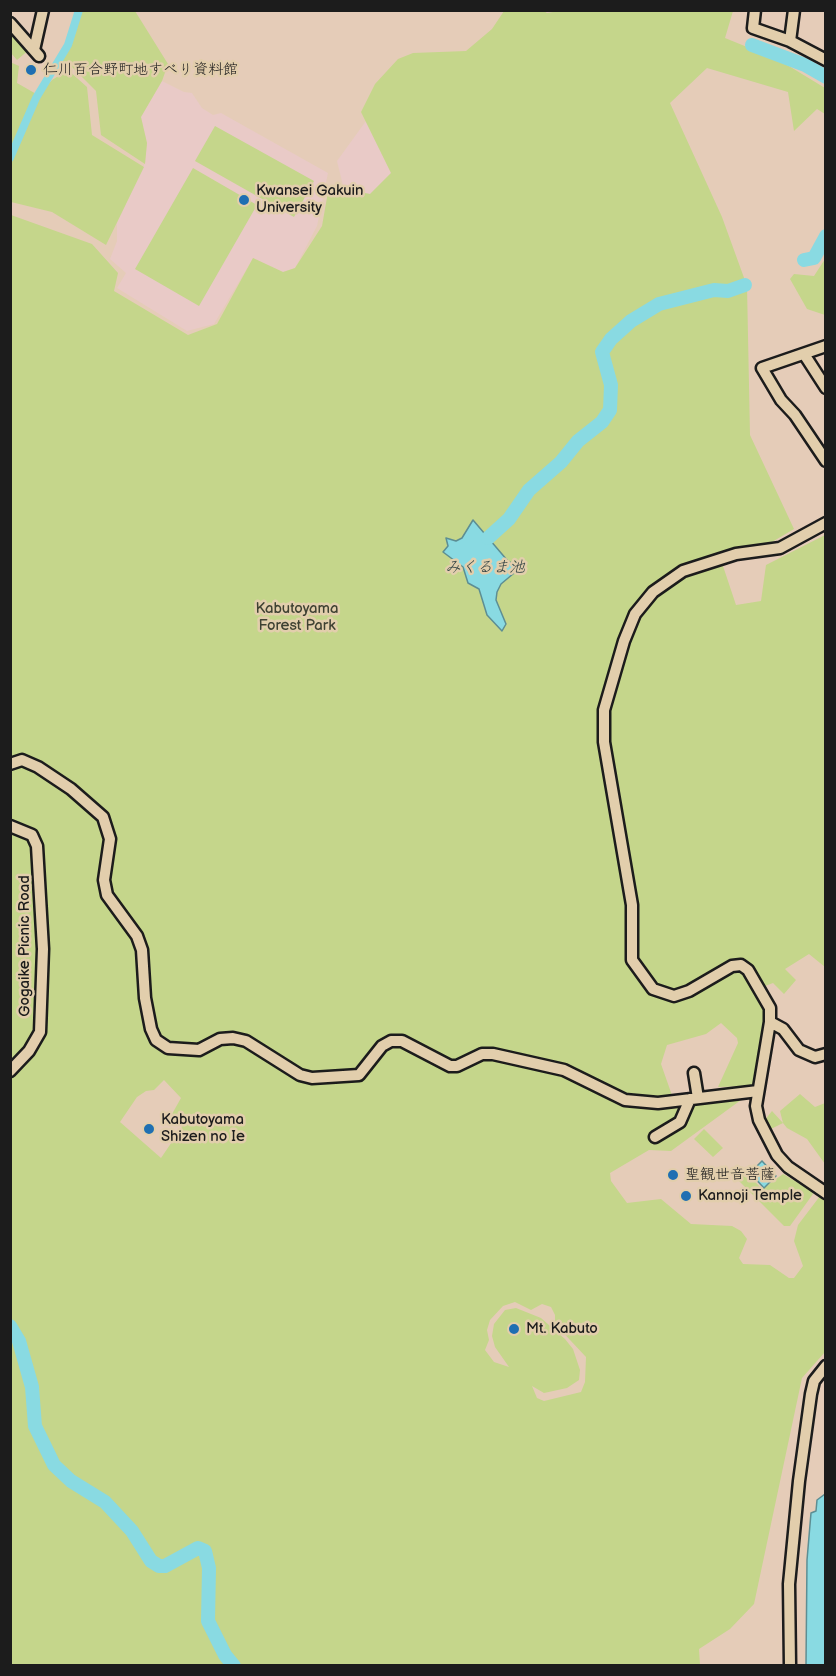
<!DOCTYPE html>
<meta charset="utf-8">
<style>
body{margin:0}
#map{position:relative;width:836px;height:1676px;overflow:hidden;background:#e5ccb8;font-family:"Balsamiq Sans",sans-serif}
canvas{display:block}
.frame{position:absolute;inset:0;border:12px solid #1c1c1c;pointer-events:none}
</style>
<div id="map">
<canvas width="836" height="1676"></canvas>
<div class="frame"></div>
</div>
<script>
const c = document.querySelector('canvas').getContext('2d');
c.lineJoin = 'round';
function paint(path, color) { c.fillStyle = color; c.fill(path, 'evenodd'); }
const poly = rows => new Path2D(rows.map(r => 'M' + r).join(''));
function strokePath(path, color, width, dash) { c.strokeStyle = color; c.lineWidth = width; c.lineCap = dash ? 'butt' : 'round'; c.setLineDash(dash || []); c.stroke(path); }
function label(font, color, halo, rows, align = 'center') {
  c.font = font + ' "Balsamiq Sans","Klee One",sans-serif'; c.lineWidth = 5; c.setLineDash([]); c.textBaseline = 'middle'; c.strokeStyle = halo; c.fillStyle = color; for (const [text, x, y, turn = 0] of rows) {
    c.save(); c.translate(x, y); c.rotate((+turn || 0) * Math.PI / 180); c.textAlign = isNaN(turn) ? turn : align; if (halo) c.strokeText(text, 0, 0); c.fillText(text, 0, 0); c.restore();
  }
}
const built = poly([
 [162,81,184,92,192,93,202,108,213,115,221,113,328,173,317,226,295,268,283,272,253,258,214,324,187,331,117,288,126,273,110,259,117,241,117,223,145,163,147,143,141,117],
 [366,121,391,173,370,194,344,189,337,161]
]);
const green = poly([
 [565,10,733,11,725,38,779,60,825,88,825,114,817,109,794,131,788,92,707,68,670,103,722,217,747,286,750,435,794,529,772,542,719,554,736,605,761,601,766,565,825,535,825,967,809,954,785,969,796,980,784,994,773,983,752,991,765,1010,766,1018,756,1083,752,1086,718,1087,738,1043,737,1038,721,1023,706,1034,667,1045,661,1064,674,1101,742,1098,741,1100,671,1151,649,1150,610,1173,611,1181,627,1203,661,1199,691,1224,732,1226,741,1231,747,1239,739,1258,743,1264,770,1265,789,1278,794,1278,803,1266,794,1241,798,1225,820,1196,825,1198,825,1352,802,1378,754,1604,730,1629,699,1649,700,1665,11,1665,11,215,92,244,118,273,114,291,188,335,217,324,253,258,283,272,295,268,322,226,329,186,370,194,391,173,361,112,375,84,398,59,413,53,466,51,492,29,504,11,544,11,547,13],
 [164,1080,181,1098,172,1114,182,1127,161,1158,120,1122,137,1097,146,1091,154,1090],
 [515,1302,531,1310,542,1304,551,1307,555,1315,555,1324,586,1357,585,1382,581,1392,544,1401,537,1398,532,1386,544,1393,567,1388,579,1380,580,1370,573,1349,565,1339,541,1318,516,1308,505,1310,494,1324,492,1336,495,1347,509,1367,494,1362,485,1350,489,1340,487,1330,490,1320,503,1306],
 [77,11,135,11,168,64,162,81,141,117,147,143,145,164,101,135,96,91,70,65,59,61],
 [14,30,30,49,17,60,11,53,11,37],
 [10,62,19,66,17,83,38,95,52,80,68,70,87,87,92,135,144,167,106,245,52,212,11,202],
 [215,126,314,181,294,217,195,161],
 [193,168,257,205,199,306,135,269],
 [825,259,825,315,807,309,790,279,794,274,814,276],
 [800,1094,815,1107,825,1103,825,1164,807,1139,787,1128,783,1123,771,1129,764,1121,772,1111,783,1123,780,1111],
 [704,1129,723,1148,713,1157,694,1139],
 [740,1166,762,1189,783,1174,812,1191,813,1194,790,1226,784,1226,732,1174]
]);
const water = poly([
 [473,520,507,560,513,564,526,563,501,584,497,592,496,600,506,624,502,631,487,615,479,589,468,583,463,567,443,552,448,546,446,538,456,541,462,538,473,520],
 [762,1161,776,1176,764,1188,750,1173,762,1161],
 [825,1494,825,1665,806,1665,807,1560,811,1513,816,1511,817,1500,825,1494]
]);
const canal = poly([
 [10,158,36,98,68,45,79,10]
]);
const river = poly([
 [752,45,805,65,826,77],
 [804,260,814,258,826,236],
 [488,538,509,519,529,490,561,462,578,441,602,422,610,410,611,385,602,352,611,339,631,321,659,304,714,290,728,291,745,285],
 [10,1326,19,1341,32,1387,35,1426,54,1465,71,1481,105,1502,132,1531,151,1561,159,1566,165,1566,198,1548,205,1551,209,1568,208,1621,225,1655,234,1666]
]);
const minor = poly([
 [755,10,753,28,790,41,826,60],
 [10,23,39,56],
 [790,41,794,10],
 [34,50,43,10],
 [826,346,762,368,781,400,795,415,826,461],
 [804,354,826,388],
 [826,523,780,548,736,554,683,571,653,592,635,614,624,641,604,710,604,742,632,905,632,960,653,989,674,996,689,991,732,966,741,965,748,970,770,1008,770,1022,756,1106,759,1120,777,1155,788,1167,826,1193],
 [10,764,22,760,38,767,71,789,103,817,110,839,104,880,107,895,137,936,142,950,145,998,151,1029,156,1040,168,1048,199,1050,220,1039,233,1038,246,1041,300,1075,312,1078,359,1075,382,1046,391,1041,402,1041,450,1066,457,1066,482,1054,493,1054,564,1070,625,1100,658,1103,758,1091],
 [10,826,32,835,37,846,43,949,40,1032,29,1051,10,1071],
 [770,1022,783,1029,799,1050,815,1057,826,1054],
 [694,1073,698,1098],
 [655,1137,680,1122,690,1099],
 [790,1666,789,1584,799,1481,811,1394,814,1381,826,1366]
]);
const markers = [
 [31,70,6,"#1f6fb2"],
 [244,200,6,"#1f6fb2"],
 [149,1129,6,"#1f6fb2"],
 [673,1175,6,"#1f6fb2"],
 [686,1196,6,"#1f6fb2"],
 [514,1329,6,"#1f6fb2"]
];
const poiNames = [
 ["仁川百合野町地すべり資料館",43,70],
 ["Kwansei Gakuin",256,191],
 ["University",256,208],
 ["Kabutoyama",161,1120],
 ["Shizen no Ie",161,1137],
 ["聖観世音菩薩",685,1175],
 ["Kannoji Temple",698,1196],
 ["Mt. Kabuto",526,1329]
];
const parkNames = [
 ["Kabutoyama",297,609],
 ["Forest Park",297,626]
];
const streetNames = [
 ["Gogaike Picnic Road",25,946,-90]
];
const waterNames = [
 ["みくるま池",485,568]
];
paint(built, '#e9cac7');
paint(green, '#c5d68b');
paint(water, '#89dae2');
strokePath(water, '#5d8e93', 1.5);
strokePath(canal, '#89dae2', 8);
strokePath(river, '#89dae2', 14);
strokePath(minor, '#1c1c1c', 15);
strokePath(minor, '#e2ceac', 10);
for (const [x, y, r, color] of markers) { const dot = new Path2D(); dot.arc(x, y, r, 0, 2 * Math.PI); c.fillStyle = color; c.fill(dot); strokePath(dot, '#e2ceac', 2); }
label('15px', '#1c1c1c', '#e2ceac', poiNames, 'left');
label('15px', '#3e4132', '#e2ceac', parkNames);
label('15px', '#1c1c1c', '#e2ceac', streetNames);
label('italic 16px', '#324244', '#e2ceac', waterNames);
</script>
